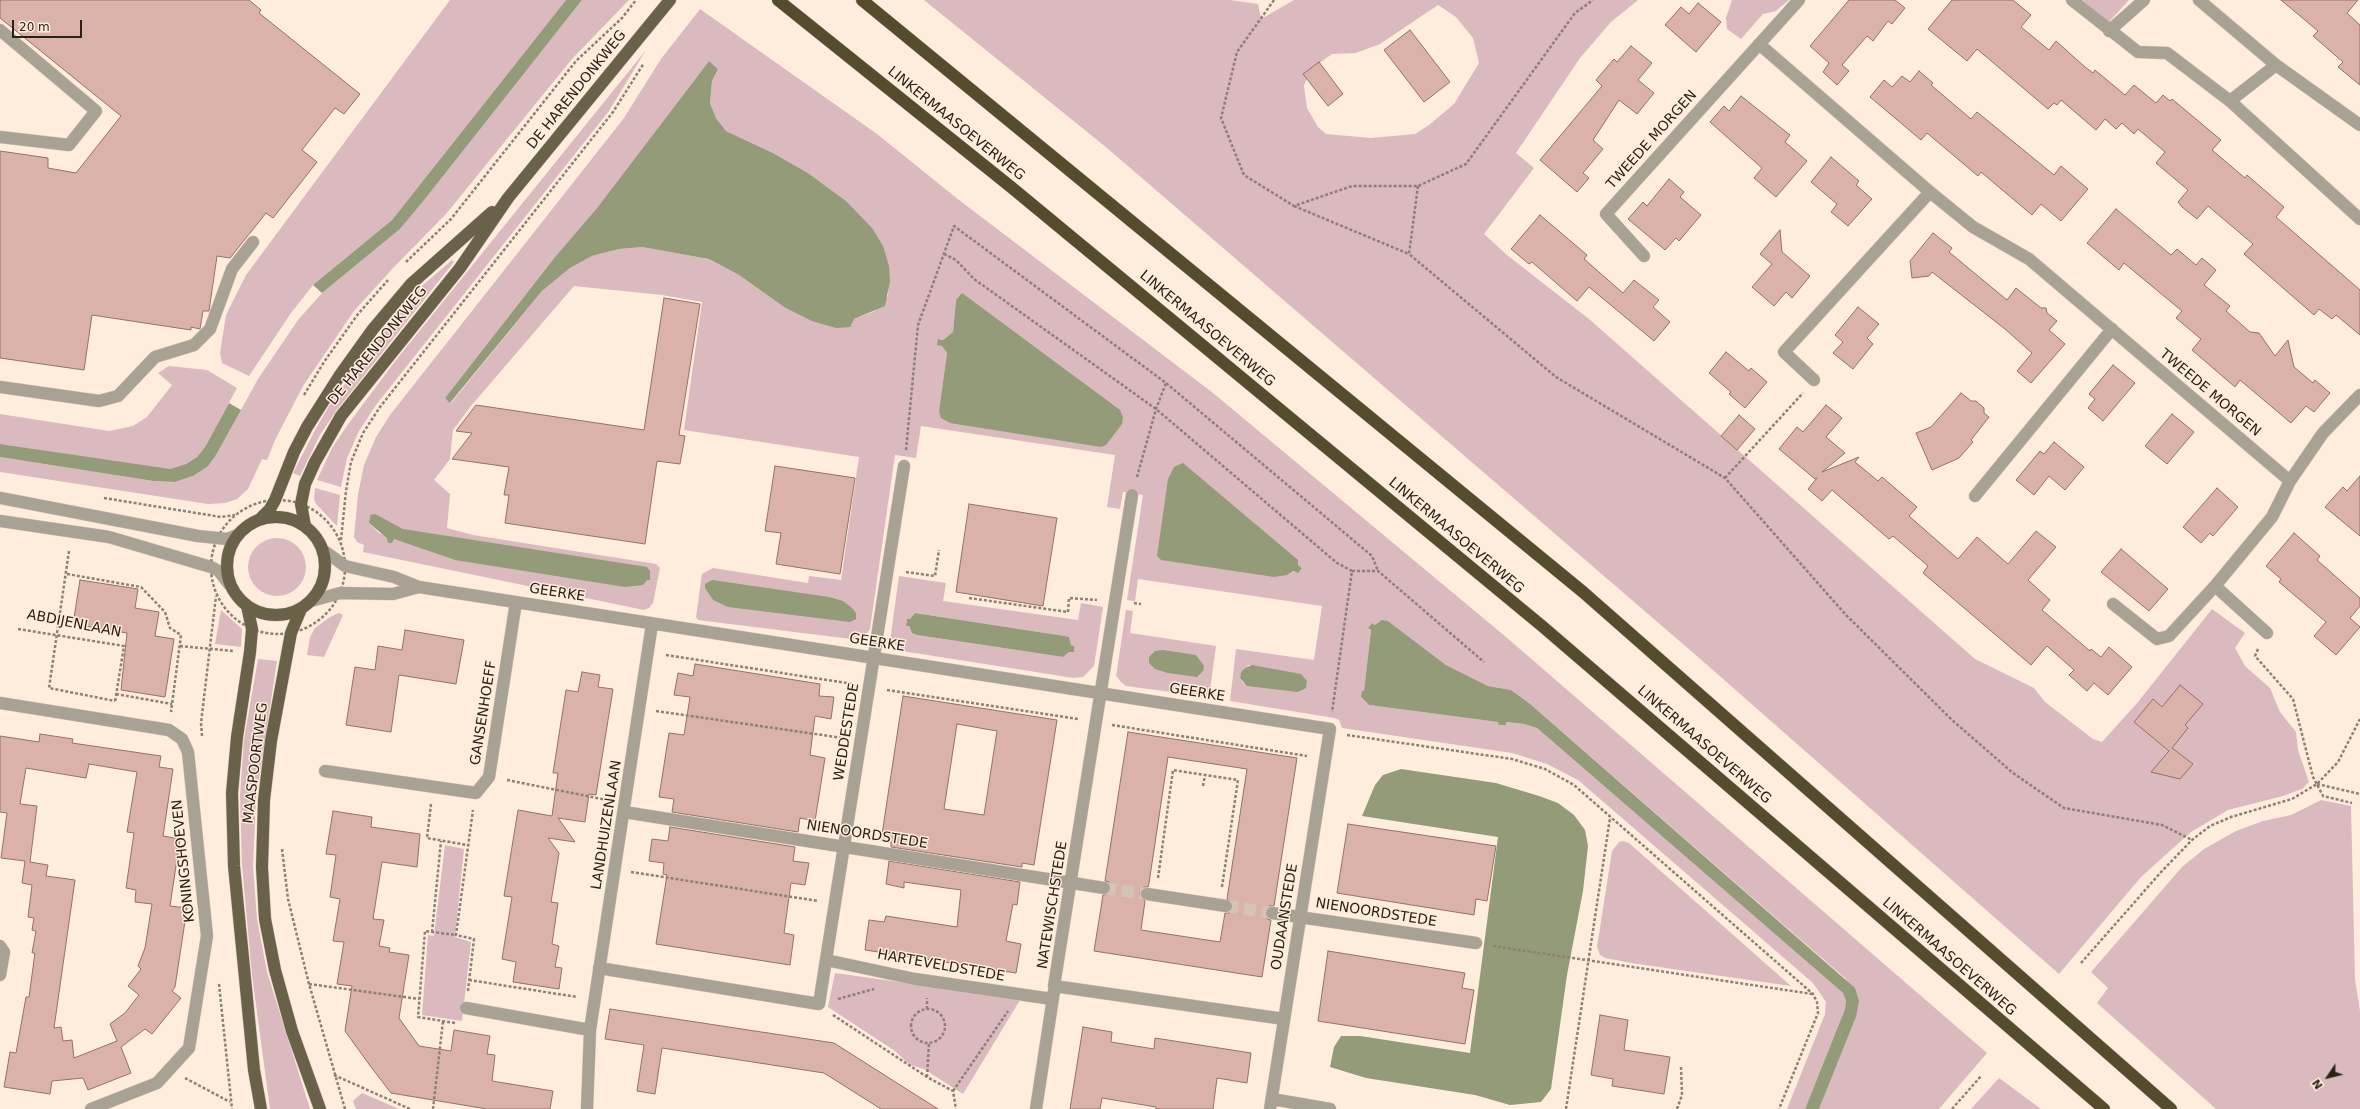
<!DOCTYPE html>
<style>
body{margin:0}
#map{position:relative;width:2360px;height:1109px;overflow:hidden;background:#feeddd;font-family:"DejaVu Sans",sans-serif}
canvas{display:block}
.north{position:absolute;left:2308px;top:1057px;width:40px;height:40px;-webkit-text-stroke:3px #feeddd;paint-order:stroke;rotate:235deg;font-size:11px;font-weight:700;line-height:16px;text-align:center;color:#2b2118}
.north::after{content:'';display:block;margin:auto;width:14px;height:18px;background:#2b2118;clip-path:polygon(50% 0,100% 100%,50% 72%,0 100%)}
.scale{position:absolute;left:12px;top:20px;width:70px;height:18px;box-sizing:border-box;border:2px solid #2b2118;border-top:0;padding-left:5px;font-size:12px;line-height:14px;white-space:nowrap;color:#2b2118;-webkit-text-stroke:3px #feeddd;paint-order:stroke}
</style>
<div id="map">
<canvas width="2360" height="1109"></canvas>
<div class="north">N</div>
<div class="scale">20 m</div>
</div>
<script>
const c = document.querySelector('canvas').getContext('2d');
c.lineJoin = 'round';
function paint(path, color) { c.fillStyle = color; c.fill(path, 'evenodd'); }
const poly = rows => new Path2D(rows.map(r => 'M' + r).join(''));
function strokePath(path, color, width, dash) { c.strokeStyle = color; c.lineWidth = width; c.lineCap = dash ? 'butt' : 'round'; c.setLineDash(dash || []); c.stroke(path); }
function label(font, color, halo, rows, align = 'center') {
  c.font = font + ' "DejaVu Sans",sans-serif'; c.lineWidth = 3; c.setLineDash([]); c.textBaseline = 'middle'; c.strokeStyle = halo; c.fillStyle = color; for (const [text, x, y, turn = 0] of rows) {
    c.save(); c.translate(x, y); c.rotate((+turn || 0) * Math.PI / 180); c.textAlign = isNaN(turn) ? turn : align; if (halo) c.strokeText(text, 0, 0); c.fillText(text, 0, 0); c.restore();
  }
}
const green = poly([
 [450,0,566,0,392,220,313,285,291,313,249,376,222,363,220,353,226,315,246,275],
 [582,0,629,0,572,59,446,214,394,267,354,311,303,386,275,440,267,460,262,459,248,489,237,499,225,503,208,504,0,472,0,457,153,481,175,482,193,476,216,455,258,379,298,320,322,293,400,229],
 [924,0,1230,0,1258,4,1261,19,1294,0,1638,0,1611,22,1580,58,1516,153,1534,168,1484,234,1507,255,1589,319,1975,659,2034,688,2045,702,2093,739,2102,742,2138,702,2212,609,2245,633,2235,648,2245,666,2270,688,2280,712,2296,732,2298,750,2309,782,2302,789,2283,796,2228,810,2191,832,2141,877,2059,974,1698,657,1107,148],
 [1438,5,1456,17,1473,38,1479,63,1454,104,1429,125,1415,134,1371,138,1326,134,1318,127,1307,108,1304,86,1310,70,1332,54,1356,53,1380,44],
 [1732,0,1789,0,1776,11,1763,14,1741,39,1727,29,1726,18],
 [2083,0,2129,0,2109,22,2102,20],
 [700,9,877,134,959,200,1213,393,1506,637,1987,1053,1939,1109,1819,1109,1856,1017,1846,979,1529,703,1511,690,1488,686,1446,665,1388,621,1375,625,1372,623,1368,628,1371,630,1364,692,1361,697,1369,705,1499,722,1499,725,1505,725,1506,722,1524,724,1537,728,1843,993,1846,1001,1845,1009,1805,1109,1787,1109,1825,1014,1826,1002,1813,983,1578,780,1547,764,1512,753,1342,728,1339,720,1334,718,1230,701,1236,649,1314,660,1322,606,1138,579,1135,601,1127,600,1143,495,1123,492,1120,509,1107,507,1115,455,921,426,916,458,895,455,870,629,865,636,859,640,698,620,696,617,702,574,713,568,808,583,809,576,841,580,859,457,684,430,702,302,662,295,574,286,471,406,453,430,450,459,434,480,450,494,447,528,473,535,656,564,660,568,653,603,649,608,644,610,363,552,364,545,357,542,354,537,358,494,364,465,376,437,390,415,624,118,661,59],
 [709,61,718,69,712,81,710,103,716,118,726,131,773,153,808,173,846,201,889,266,888,296,875,311,854,319,784,307,739,275,709,259,642,247,619,249,592,256,570,268,542,291,451,403,445,398,555,257,597,208],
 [956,300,1117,430,939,411,947,353,939,339,943,340,953,332],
 [1172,474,1298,565,1302,568,1287,575,1168,479],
 [370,515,403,529,455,560,379,533,369,523],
 [707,588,843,601,853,612,713,600],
 [1249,665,1305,680,1307,681,1300,691,1243,683,1240,678,1241,672],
 [646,50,609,111,376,405,359,431,347,458,341,487,317,480,332,448,349,423,396,360],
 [452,260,454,262,336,411,320,435,300,476,293,473,314,432,329,406,379,336,417,290],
 [169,366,207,370,237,388,205,447,197,457,186,464,170,469,155,468,0,444,0,414,109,431,133,426,147,417,172,385,158,373],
 [315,488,340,495,337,526,316,504,314,499],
 '248 567a29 29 0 1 1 58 0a29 29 0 1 1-58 0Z',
 [899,576,946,583,943,601,1078,620,1081,603,1103,607,1094,666,1083,677,1074,678,902,651,891,640,891,634],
 [915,613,1065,636,1069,637,1071,645,1074,646,1074,652,1069,652,1063,657,917,635,912,633,909,626,906,625,907,620,910,619],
 [221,610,242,629,241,647,215,644],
 [1126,610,1133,611,1130,633,1216,646,1209,697,1126,686,1121,682,1116,676,1117,670],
 [1151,656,1203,666,1203,671,1153,667],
 [339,613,343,615,324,657,307,655,310,637,315,628,330,617],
 [258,659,277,661,256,799,253,866,257,919,267,972,310,1109,270,1109,252,975,242,865,240,796,244,739],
 [2321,800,2351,806,2355,979,2360,1011,2360,1109,2216,1109,2097,1003,2108,988,2091,972,2182,867,2204,849,2236,831,2263,821,2291,815],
 [1623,841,1629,843,1791,986,1631,963,1605,958,1600,955,1597,947,1612,851,1619,842],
 [445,845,464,849,455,937,471,942,462,1021,422,1015,428,935,434,936],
 [835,973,928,986,1020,1000,963,1094,924,1069,910,1065,895,1051,828,1007],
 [1999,1078,2041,1109,1971,1109],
 [362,1093,399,1109,356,1109,353,1101]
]);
const water = poly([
 [566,0,582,0,424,200,400,229,322,293,313,285,392,220],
 [709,61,718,69,712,81,710,103,716,118,726,131,773,153,808,173,846,201,872,228,883,246,889,266,890,281,885,306,854,319,850,327,836,328,812,321,784,307,739,275,709,259,642,247,619,249,592,256,570,268,542,291,450,403,445,398,555,257,597,208],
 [962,293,1120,410,1123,417,1122,424,1106,445,1101,447,950,423,941,418,939,411,947,353,942,346,937,345,938,339,943,340,953,332,956,300],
 [229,403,241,410,216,455,208,466,193,476,175,482,153,481,0,457,0,444,170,469,186,464,197,457,205,447],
 [1183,463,1298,560,1298,565,1302,568,1298,573,1294,571,1287,575,1274,577,1161,560,1157,556,1168,479,1174,467],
 [375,514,403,529,647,567,650,571,650,580,647,580,643,585,625,587,455,560,394,539,392,543,388,543,387,538,369,523,370,515],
 [712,580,829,597,843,601,852,608,856,613,856,619,850,622,728,607,713,600,705,588,705,584],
 [915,613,1065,636,1069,637,1071,645,1074,646,1074,652,1069,652,1063,657,917,635,912,633,909,626,906,626,907,619,910,619],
 [1382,620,1388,621,1446,665,1488,686,1511,690,1529,703,1855,988,1859,1001,1856,1017,1819,1109,1805,1109,1845,1009,1846,1001,1843,993,1537,728,1524,724,1506,722,1506,725,1499,725,1498,722,1369,705,1361,697,1362,691,1364,691,1371,630,1368,628,1372,623,1375,625],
 [1163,650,1196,655,1204,666,1203,671,1197,677,1168,673,1155,669,1149,663,1149,657,1155,651],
 [1252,665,1301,674,1307,681,1306,688,1298,692,1247,686,1240,678,1241,672,1245,668],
 [1401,769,1496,783,1539,796,1558,803,1574,815,1585,830,1588,846,1583,891,1567,975,1551,1089,1541,1102,1510,1105,1475,1095,1366,1078,1330,1067,1334,1047,1341,1036,1360,1036,1470,1053,1498,837,1362,816,1375,785,1383,775]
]);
const building = poly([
 [0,0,249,0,261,10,259,13,360,94,344,114,335,108,302,150,317,162,273,218,266,213,230,258,217,256,209,311,203,311,200,329,191,327,191,330,92,315,84,370,0,358,0,151,48,158,48,168,76,173,121,116,0,18,0,0],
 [1849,0,1895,0,1905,8,1892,24,1888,21,1873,41,1867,36,1842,65,1849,71,1837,85,1823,72,1829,63,1810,46,1849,0],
 [1952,0,2013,0,2031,15,2021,27,2049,50,2056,41,2085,67,2093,73,2095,70,2125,95,2134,85,2156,103,2163,95,2170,101,2172,99,2221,140,2212,150,2245,178,2247,175,2284,207,2276,217,2360,290,2360,335,2336,315,2332,319,2319,309,2314,315,2244,254,2253,244,2208,206,2197,219,2182,207,2178,202,2188,190,2156,163,2165,152,2138,129,2134,134,2122,123,2116,129,2105,119,2096,130,2061,100,2057,105,2054,103,2048,109,1977,49,1967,61,1928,29,1952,0],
 [2281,0,2358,0,2347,13,2360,25,2360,85,2338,67,2343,62,2313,36,2318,31,2281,0],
 [1698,3,1721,22,1696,52,1665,25,1681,7,1689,14,1698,3],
 [1410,30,1450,82,1424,102,1384,50,1410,30],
 [1631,46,1652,63,1638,80,1654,93,1637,114,1619,100,1593,140,1603,149,1583,173,1589,178,1577,192,1540,160,1602,86,1596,80,1614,59,1617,62,1631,46],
 [1319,62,1343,94,1328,106,1303,74,1319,62],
 [1919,71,1933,83,1931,85,1971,119,1977,112,2054,175,2061,166,2088,189,2061,221,2041,204,2032,215,1981,172,1978,176,1927,133,1921,140,1870,97,1884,80,1892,87,1902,76,1910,82,1919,71],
 [1741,96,1790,135,1785,142,1807,161,1776,197,1754,178,1762,168,1710,122,1724,106,1729,111,1741,96],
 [1831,157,1859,181,1856,185,1872,199,1848,226,1831,212,1837,204,1811,182,1831,157],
 [1669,179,1684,192,1680,197,1701,215,1679,241,1676,238,1665,250,1628,219,1643,202,1647,206,1669,179],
 [2116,209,2171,255,2177,249,2196,265,2202,258,2216,270,2204,285,2230,306,2226,311,2250,332,2259,333,2275,356,2288,340,2294,367,2313,383,2315,380,2330,393,2314,412,2306,406,2291,423,2240,380,2235,387,2192,350,2201,339,2176,318,2182,311,2124,263,2119,270,2087,243,2116,209],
 [1540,215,1587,255,1584,259,1623,293,1634,280,1659,300,1653,307,1670,322,1654,341,1589,287,1577,301,1532,262,1529,264,1511,249,1540,215],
 [1780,230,1782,252,1810,276,1792,298,1786,292,1774,306,1752,287,1772,264,1760,254,1780,230],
 [1933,233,1952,248,1949,252,2007,300,2016,288,2041,308,2046,308,2047,313,2057,321,2049,330,2065,344,2031,383,2017,371,2032,353,2005,329,1932,272,1929,276,1912,278,1910,261,1933,233],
 [664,298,700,304,679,435,685,436,680,464,657,461,645,544,505,523,509,495,504,495,509,467,452,459,472,433,456,431,476,405,644,430,664,298],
 [1858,307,1879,324,1867,338,1873,344,1853,369,1833,353,1843,342,1835,335,1858,307],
 [1726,352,1749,371,1751,368,1767,382,1745,408,1729,394,1731,392,1709,373,1726,352],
 [2113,365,2135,383,2103,421,2088,408,2095,399,2089,394,2113,365],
 [1961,393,1971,401,1976,401,1984,408,1984,413,1989,417,1971,440,1973,442,1959,458,1932,470,1916,433,1931,427,1961,393],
 [1826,405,1842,418,1826,437,1845,453,1822,472,1859,457,1855,462,1878,481,1882,477,1917,507,1909,516,1958,559,1977,537,2008,564,2036,531,2056,547,2028,580,2050,600,2042,610,2090,651,2091,649,2101,657,2109,647,2132,667,2108,695,2094,683,2087,691,2069,675,2074,670,2047,646,2031,665,1923,573,1928,566,1893,536,1889,539,1832,490,1822,501,1808,489,1817,478,1815,479,1779,449,1797,427,1803,432,1826,405],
 [2172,414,2194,432,2167,464,2145,446,2172,414],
 [1739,415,1755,429,1737,450,1721,436,1739,415],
 [2054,442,2084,467,2065,490,2049,476,2034,495,2016,480,2040,451,2044,454,2054,442],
 [775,466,855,478,840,574,776,564,781,533,765,531,775,466],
 [2360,476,2360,536,2325,507,2343,487,2347,491,2360,476],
 [2217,488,2238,507,2213,536,2210,533,2201,543,2183,527,2217,488],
 [969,504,1057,518,1043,606,956,592,969,504],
 [2294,533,2320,556,2317,560,2360,598,2360,606,2350,618,2360,627,2336,655,2314,636,2326,622,2279,582,2281,579,2266,566,2294,533],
 [2121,549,2168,589,2149,611,2101,572,2121,549],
 [80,580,138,589,135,608,159,612,155,636,174,639,165,697,121,690,127,633,73,624,80,580],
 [405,630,464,640,456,684,399,675,391,732,346,725,355,667,375,670,378,646,402,650,405,630],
 [695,664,820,684,819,696,834,697,831,719,815,716,810,755,825,758,815,821,800,818,798,832,672,812,674,799,659,797,669,733,684,735,690,697,674,695,678,673,693,676,695,664],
 [582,672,600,675,598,687,613,689,596,795,589,794,585,822,558,818,575,842,548,838,559,853,551,902,558,903,552,944,559,946,555,967,562,968,559,989,513,982,516,962,502,959,512,897,504,896,518,810,552,816,558,773,553,773,566,690,578,692,582,672],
 [2180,685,2203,704,2185,725,2188,728,2172,748,2193,764,2180,779,2151,772,2169,751,2134,722,2153,699,2162,707,2180,685],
 [903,696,1057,720,1034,865,1022,863,1022,867,891,847,891,842,881,841,903,696],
 [957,724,997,731,984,815,944,809,957,724],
 [1128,732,1297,758,1274,906,1269,906,1265,912,1267,919,1271,920,1262,977,1094,951,1103,895,1110,893,1111,889,1109,882,1105,881,1128,732],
 [1168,757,1247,769,1227,899,1233,903,1233,908,1229,913,1225,913,1220,942,1141,930,1145,901,1140,897,1140,892,1144,887,1148,887,1149,883,1168,757],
 [40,734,73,739,72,743,161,756,159,767,173,769,163,836,180,839,170,906,187,908,175,987,172,991,181,998,152,1034,145,1029,121,1047,131,1073,88,1090,83,1078,52,1081,50,1094,4,1087,10,1052,16,1053,26,997,29,997,35,953,32,953,36,931,32,930,34,918,28,917,32,885,22,883,25,861,1,858,7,813,0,812,0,736,39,742,40,734],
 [89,764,137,772,127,832,134,833,126,888,136,890,135,902,152,904,145,948,138,966,141,969,128,986,139,995,125,1013,110,1024,117,1041,74,1058,72,1040,63,1041,61,1027,54,1028,75,880,46,876,48,865,30,862,37,806,20,804,26,768,86,778,89,764],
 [333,811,372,817,371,827,420,834,417,867,382,862,373,919,384,920,379,946,390,948,389,952,409,955,399,1018,419,1046,451,1051,454,1030,490,1036,487,1054,495,1055,492,1081,553,1091,550,1109,487,1109,391,1093,371,1067,345,1031,352,986,337,984,344,942,333,941,340,899,330,897,336,855,326,854,333,811],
 [1348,824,1496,846,1487,901,1476,899,1474,915,1337,893,1348,824],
 [670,827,795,847,793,861,809,863,805,885,791,883,784,933,794,935,790,965,656,944,667,875,663,874,664,863,649,861,652,839,668,841,670,827],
 [889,861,1020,882,1017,905,1013,904,1006,941,1021,944,1016,973,865,950,869,920,884,922,886,916,957,927,961,890,904,882,904,888,886,884,889,861],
 [1328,951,1465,973,1462,988,1474,990,1465,1044,1318,1021,1328,951],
 [610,1009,834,1043,938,1109,881,1109,824,1073,662,1048,655,1094,637,1091,644,1045,605,1039,610,1009],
 [1600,1015,1628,1020,1624,1050,1670,1057,1664,1094,1612,1086,1613,1079,1591,1075,1600,1015],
 [1083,1027,1112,1032,1111,1042,1154,1049,1155,1038,1251,1053,1247,1083,1217,1078,1213,1109,1156,1109,1156,1107,1102,1098,1100,1109,1070,1109,1083,1027]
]);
const minorTunnel = poly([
 [1104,888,1147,894],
 [1226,906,1272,913]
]);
const path = poly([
 [1274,0,1237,52,1221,118,1244,175,1294,206,1352,186,1418,186,1466,164,1575,13,1593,0],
 [1418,186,1409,254,1556,377,1725,478,1846,615,1952,720,2013,773,2064,808,2162,825,2192,840],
 [1294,206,1409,254],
 [944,254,956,260,974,279,1156,409,1337,563,1352,571,1332,712],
 [406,262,451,219,576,61,622,18,636,0],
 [304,395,324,362,358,314,388,280],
 [906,450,918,325,954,226,1166,383,1372,556,1378,571],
 [1137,477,1156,409,1166,383],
 [1725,478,1803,393],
 [104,498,221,517,235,515],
 '211 567a67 67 0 1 1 134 0a67 67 0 1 1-134 0Z',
 [341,540,346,491,351,462,363,433,380,407,613,112,644,63],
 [69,551,49,688,115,701],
 [1352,571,1378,571,1484,662],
 [906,572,935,576,939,550],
 [67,574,141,587,165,612,170,628,181,635,171,712],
 [969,598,1068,612,1069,598,1097,600],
 [1134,603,1141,604],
 [18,629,124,646,115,702],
 [180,646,233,651],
 [2258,649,2255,656,2293,699,2313,777,2323,796,2352,803],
 [666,655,853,684],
 [887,690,1078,719],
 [116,694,172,704],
 [656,711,843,738],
 [1112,725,1307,756],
 [1347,735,1512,759,1545,769,1574,785,1813,994,1817,1002,1818,1013,1779,1109],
 [202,736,201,723,216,596],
 [507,780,607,800],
 [2317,784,2360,794],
 [1203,786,1205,775],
 [431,804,427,838,467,845],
 [282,849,288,899,309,984,345,1109],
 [631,872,818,901],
 [1158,878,1173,770,1205,775,1238,780,1222,887],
 [432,932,441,841],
 [1493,946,1812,994],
 [2081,963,2162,871,2192,840,2210,826,2231,817,2292,799,2317,784,2338,762,2360,719],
 [469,980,577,997],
 [219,984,232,1109],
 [309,984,419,999],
 [468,991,474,939,456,935,473,810],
 [838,999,874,989],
 [927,1009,927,998],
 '911 1026a17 17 0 1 1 34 0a17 17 0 1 1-34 0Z',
 [833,1015,927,1077,953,1091,956,1109],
 [455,1023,418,1017,425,931,456,935],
 [334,1075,410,1109],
 [927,1077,929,1043],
 [185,1078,230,1102],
 [953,1091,1008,1011],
 [433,1109,443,1021],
 [1566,1109,1610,818],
 [1677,1109,1682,1095,1681,1067],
 [1952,1109,1981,1076]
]);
const minor = poly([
 [2072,0,2138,52,2167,53,2230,101,2360,219],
 [2199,0,2276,65,2360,125],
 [0,30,96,111,69,145,0,137],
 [2109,31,2144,0],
 [1759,44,1930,192,1973,227,2029,259,2290,481],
 [2230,101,2276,65],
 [1644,256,1606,214,1799,0],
 [1814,380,1784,352,1930,192],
 [0,387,99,401,118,396,155,357,194,345,210,329,232,269,253,242],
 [1132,495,1054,986,1284,1019],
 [1975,496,2112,329],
 [0,498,198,536,227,539,237,535],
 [0,521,109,537,211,567,219,571,229,584],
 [323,550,345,566,394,577,419,587,1330,729,1270,1109],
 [2215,586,2267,633],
 [311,601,340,593,393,594,419,587],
 [2113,604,2157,639,2169,636,2215,586,2272,517,2290,481,2323,433,2360,395],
 [0,703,169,730,182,739,188,752,207,936,189,1048,157,1083,91,1109],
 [325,771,476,793,489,777,516,602],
 [624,812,1104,888],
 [1147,894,1226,906],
 [1272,913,1476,943],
 [0,946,4,952,0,975],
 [826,960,915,979,1052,999],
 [599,968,819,1004,904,466],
 [466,1008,590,1030],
 [1272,1099,1330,1109],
 [587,1109,590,1030,652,624],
 [1036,1109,1054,991]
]);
const major = poly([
 '227 566a49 49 0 1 1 98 0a49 49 0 1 1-98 0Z',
 [260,519,270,509,275,500,294,452,307,427,340,375,373,329,411,284,492,212],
 [305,526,301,504,305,484,315,462,341,416,460,268,508,198,670,0],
 [247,606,252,629,250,652,237,737,232,793,234,866,254,1070,261,1109],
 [301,609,291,633,271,741,264,800,262,867,265,919,275,970,292,1031,320,1109]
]);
const highway = poly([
 [778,0,1011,187,1542,626,2104,1109],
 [862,0,1583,592,2171,1109]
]);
const streetNames = [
 ["DE HARENDONKWEG",577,90,-51],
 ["LINKERMAASOEVERWEG",956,124,39],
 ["TWEEDE MORGEN",1652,140,-48],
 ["LINKERMAASOEVERWEG",1207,329,40],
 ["DE HARENDONKWEG",378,346,-51],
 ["TWEEDE MORGEN",2210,393,40],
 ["LINKERMAASOEVERWEG",1456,536,40],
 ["GEERKE",557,593,9],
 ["ABDIJENLAAN",74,624,11],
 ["GEERKE",877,643,9],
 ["GEERKE",1197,693,9],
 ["GANSENHOEFF",484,713,-81],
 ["WEDDESTEDE",847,732,-81],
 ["LINKERMAASOEVERWEG",1704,745,41],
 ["MAASPOORTWEG",256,763,-83],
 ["LANDHUIZENLAAN",607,825,-81],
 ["NIENOORDSTEDE",867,835,9],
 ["KONINGSHOEVEN",184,861,-96],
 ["NATEWISCHSTEDE",1053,905,-81],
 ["NIENOORDSTEDE",1376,913,9],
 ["OUDAANSTEDE",1285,917,-81],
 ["LINKERMAASOEVERWEG",1949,957,41],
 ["HARTEVELDSTEDE",941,966,10]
];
paint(green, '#dab9bf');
paint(water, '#939b79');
paint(building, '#dbb2a9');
strokePath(building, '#947068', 1);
strokePath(minorTunnel, '#d4c4b6', 12, [12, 6]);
strokePath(minor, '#d8c8ba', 13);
strokePath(major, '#d8c8ba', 13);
strokePath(highway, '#d8c8ba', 13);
strokePath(path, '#8e8074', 2.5, [3, 2]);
strokePath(minor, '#a7a294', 12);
strokePath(major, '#6a6248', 12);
strokePath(highway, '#554b2d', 12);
label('14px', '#2b2118', '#feeddd', streetNames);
</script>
